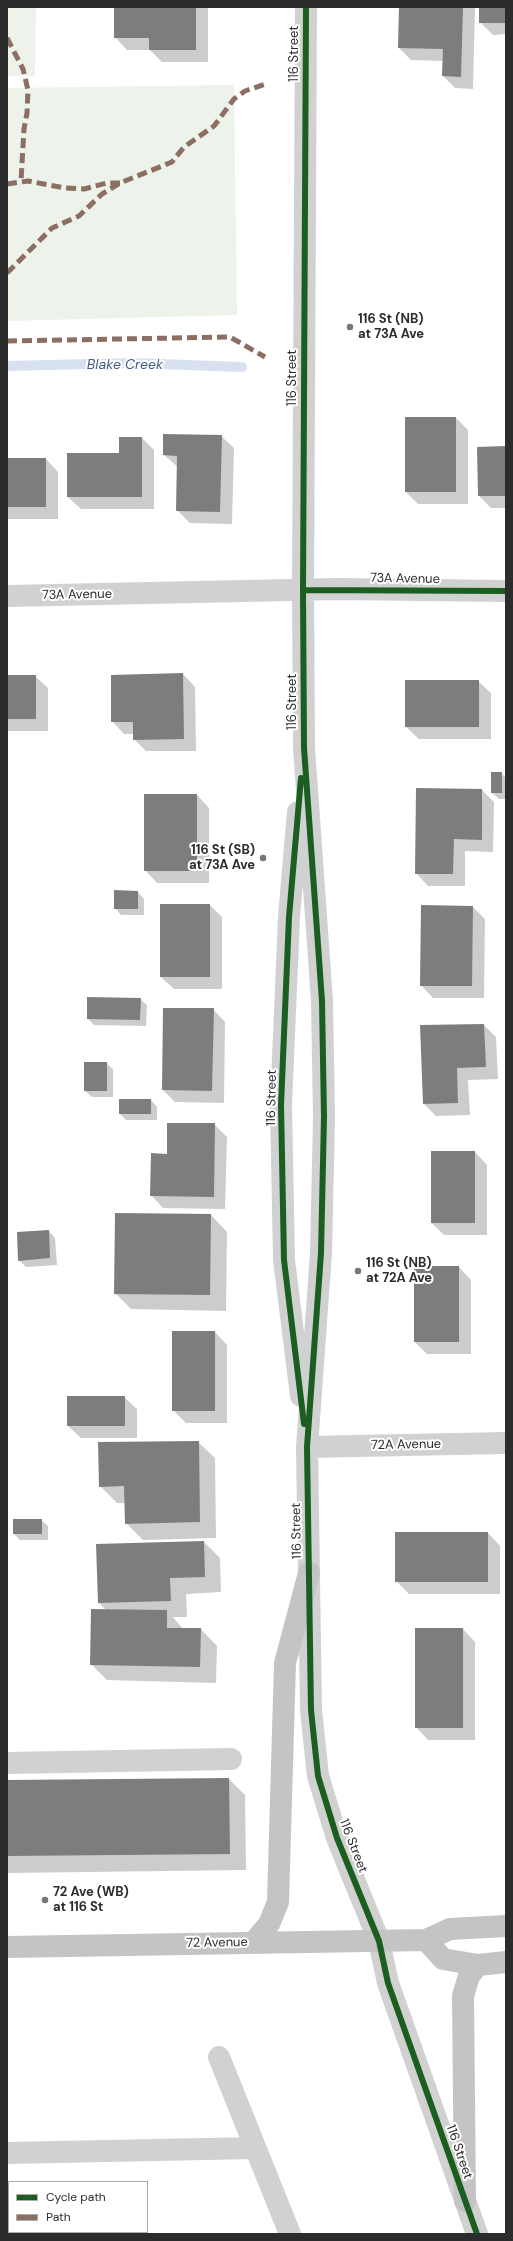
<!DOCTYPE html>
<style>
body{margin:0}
#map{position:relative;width:513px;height:2241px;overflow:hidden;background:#fff;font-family:"DM Sans",sans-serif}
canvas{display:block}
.frame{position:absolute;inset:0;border:8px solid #2c2c2c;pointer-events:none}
.legend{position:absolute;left:8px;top:2181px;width:140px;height:52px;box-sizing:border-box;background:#fff;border:1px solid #ababab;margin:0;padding:5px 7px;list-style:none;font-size:12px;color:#2c2c2c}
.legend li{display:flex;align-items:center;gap:8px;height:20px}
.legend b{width:20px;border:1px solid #ababab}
</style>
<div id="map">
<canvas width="513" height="2241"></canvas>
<div class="frame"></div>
<ul class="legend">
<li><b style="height:5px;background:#1b5e20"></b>Cycle path</li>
<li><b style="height:5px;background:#8d6e63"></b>Path</li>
</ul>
</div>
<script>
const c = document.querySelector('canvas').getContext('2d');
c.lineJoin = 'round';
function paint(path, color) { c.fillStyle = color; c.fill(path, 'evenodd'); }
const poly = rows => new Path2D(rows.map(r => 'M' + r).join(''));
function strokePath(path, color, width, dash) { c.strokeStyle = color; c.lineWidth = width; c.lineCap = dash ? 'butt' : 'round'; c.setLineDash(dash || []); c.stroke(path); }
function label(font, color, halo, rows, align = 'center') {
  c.font = font + ' "DM Sans",sans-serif'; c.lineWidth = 4; c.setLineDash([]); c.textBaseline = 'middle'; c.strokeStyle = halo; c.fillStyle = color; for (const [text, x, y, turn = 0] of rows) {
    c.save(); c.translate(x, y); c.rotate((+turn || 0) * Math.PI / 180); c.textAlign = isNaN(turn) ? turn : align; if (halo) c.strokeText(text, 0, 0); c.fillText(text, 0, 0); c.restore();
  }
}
const green = poly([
 [7,7,36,7,35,76,7,76],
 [234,85,237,315,7,321,7,88]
]);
const shadow = poly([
 [115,7,208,7,208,62,162,62,150,50,127,50,115,37],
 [400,7,475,7,473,89,455,88,443,76,443,61,411,60,399,48],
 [480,7,506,7,506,34,493,35,480,22],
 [456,418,468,430,468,504,418,504,406,492],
 [221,436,234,448,232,524,190,523,177,510,178,467,164,455],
 [142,438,154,450,154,509,81,509,68,497,68,454,120,454],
 [506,447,506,508,491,508,479,496],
 [7,459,46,459,58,472,58,519,7,519],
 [183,674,195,687,196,751,146,751,134,739,134,734,124,734,112,721],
 [7,676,35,676,48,688,48,731,7,731],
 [478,681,491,693,491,739,419,739,406,727],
 [501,773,506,778,506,799,499,799,492,793],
 [482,790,494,802,493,852,465,851,465,886,428,886,416,873],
 [197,795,209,808,209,883,157,883,145,870],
 [138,892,144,899,144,915,121,915,115,908],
 [210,905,222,917,222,989,174,989,161,977],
 [473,907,485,919,484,998,433,998,421,985],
 [140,999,147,1005,146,1026,94,1025,88,1019],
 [164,1009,213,1009,225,1022,224,1103,175,1102,163,1090],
 [484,1025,496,1037,498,1079,468,1080,470,1115,436,1116,424,1104],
 [106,1063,113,1069,113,1097,92,1097,85,1091],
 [151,1100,157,1107,157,1120,126,1120,120,1114],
 [214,1124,227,1137,225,1209,163,1208,151,1195,168,1155],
 [475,1152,487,1165,487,1235,444,1235,432,1223],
 [211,1215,227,1232,226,1311,131,1309,115,1293],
 [49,1231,55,1238,57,1265,26,1267,19,1260],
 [459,1267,471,1280,471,1354,427,1354,415,1342],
 [215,1332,227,1345,227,1423,186,1423,173,1410],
 [124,1397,137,1409,137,1438,81,1438,68,1426],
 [198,1442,215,1458,216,1538,143,1540,126,1523,126,1503,117,1503,100,1486],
 [41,1520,48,1526,48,1540,20,1540,14,1534],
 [488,1533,500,1546,500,1594,409,1594,396,1581],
 [204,1542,220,1558,221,1592,186,1594,187,1617,173,1617,183,1629,201,1629,217,1646,216,1683,107,1680,91,1664,107,1611,99,1603],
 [463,1629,475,1642,475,1740,428,1740,416,1727],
 [229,1779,245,1795,246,1870,7,1873,7,1781]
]);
const stream = poly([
 [7,366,132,363,242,367]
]);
const building = poly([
 [114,7,196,7,196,50,149,50,149,38,114,38],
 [399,7,463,7,461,77,442,76,443,49,398,48],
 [479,7,506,7,506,23,479,23],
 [405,417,456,417,456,492,405,492],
 [163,434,222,435,220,512,176,511,177,456,163,455],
 [119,437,142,437,142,497,67,497,67,453,119,453],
 [506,446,506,496,478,496,477,447],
 [7,458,46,458,46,507,7,507],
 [183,673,184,739,133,740,133,722,111,722,111,675],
 [7,675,36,675,36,719,7,719],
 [405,680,479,680,479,727,405,727],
 [491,772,502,772,502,793,491,793],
 [416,788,482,789,482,840,454,839,453,874,415,874],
 [144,794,197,794,197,871,144,871],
 [114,890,138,891,138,909,114,909],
 [160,904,210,904,210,977,160,977],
 [421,905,473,906,472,986,420,986],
 [87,997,141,998,140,1020,87,1019],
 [163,1008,214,1008,212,1091,162,1090],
 [484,1024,486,1067,457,1068,458,1103,423,1104,420,1025],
 [84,1062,107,1062,107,1091,84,1091],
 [119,1099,151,1099,151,1114,119,1114],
 [167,1123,215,1123,214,1197,150,1196,151,1153,167,1154],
 [431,1151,475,1151,475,1223,431,1223],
 [115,1213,211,1214,210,1295,114,1294],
 [49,1230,50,1258,18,1261,17,1232],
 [414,1266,459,1266,459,1342,414,1342],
 [172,1331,215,1331,215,1411,172,1411],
 [67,1396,125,1396,125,1426,67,1426],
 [199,1441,200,1522,125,1524,124,1486,99,1487,98,1442],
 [13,1519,42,1519,42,1534,13,1534],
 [395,1532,488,1532,488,1582,395,1582],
 [204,1541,205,1577,170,1578,171,1601,98,1603,96,1544],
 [91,1609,167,1610,167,1628,201,1628,200,1667,90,1665],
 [415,1628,463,1628,463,1728,415,1728],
 [229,1778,230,1854,7,1856,7,1780]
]);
const minor = poly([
 [306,7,303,590,304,748,322,1001,324,1117,321,1253,307,1447,311,1710,318,1776,337,1838,379,1941,388,1983,477,2234],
 [7,596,338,589,506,591],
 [298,812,289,917,281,1105,284,1260,301,1396],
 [307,1447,506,1443],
 [7,1763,231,1759],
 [219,2057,290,2234],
 [7,2153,255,2148]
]);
const major = poly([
 [426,1940,443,1959,478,1965,506,1962],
 [254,1942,269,1924,278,1902,285,1663,309,1573],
 [7,1947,426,1940,450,1929,506,1926],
 [465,2201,463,1996,469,1976,478,1965]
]);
const quiet = poly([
 [7,38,23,69,28,90,27,113,24,129,21,181],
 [7,184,28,181,65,188,84,189,107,183,120,183],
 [7,273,52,228,79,216,102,194,120,183,172,162,184,147,214,126,234,99,245,91,266,84],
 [7,341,230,337,265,357]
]);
const cycleway = poly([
 [306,7,303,590,304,748,322,1001,324,1117,321,1253,307,1447,311,1710,318,1776,337,1838,379,1941,388,1983,477,2234],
 [303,590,506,591],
 [301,778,289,917,281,1105,284,1260,304,1424]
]);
const markers = [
 [350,327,4,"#767676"],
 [263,858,4,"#767676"],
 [358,1271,4,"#767676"],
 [45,1900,4,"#767676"]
];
const streetNames = [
 ["116 Street",295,54,-90],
 ["116 Street",293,378,-90],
 ["73A Avenue",405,579,1],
 ["73A Avenue",77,595,-1],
 ["116 Street",293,702,-90],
 ["116 Street",272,1098,-89],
 ["72A Avenue",406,1445,-1],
 ["116 Street",297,1531,-91],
 ["116 Street",353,1846,69],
 ["72 Avenue",217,1943,-1],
 ["116 Street",459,2152,71]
];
const poiNames = [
 ["116 St (NB)",358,320],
 ["at 73A Ave",358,335],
 ["116 St (SB)",255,851,"right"],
 ["at 73A Ave",255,866,"right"],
 ["116 St (NB)",366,1264],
 ["at 72A Ave",366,1279],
 ["72 Ave (WB)",53,1893],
 ["at 116 St",53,1908]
];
const waterNames = [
 ["Blake Creek",125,365]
];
paint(green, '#edf3eb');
paint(shadow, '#0003');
strokePath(stream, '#d8e1ef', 10);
paint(building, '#7d7d7d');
strokePath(minor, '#d1d1d1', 22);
strokePath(major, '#c4c4c4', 22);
strokePath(quiet, '#8d6e63', 5, [10, 5]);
strokePath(cycleway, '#1b5e20', 6);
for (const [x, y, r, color] of markers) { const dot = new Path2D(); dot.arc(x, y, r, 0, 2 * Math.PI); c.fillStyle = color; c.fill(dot); strokePath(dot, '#fff', 1.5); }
label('13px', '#2c2c2c', '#fff', streetNames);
label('bold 13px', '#2c2c2c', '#fff', poiNames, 'left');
label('italic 14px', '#415c87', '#fff', waterNames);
</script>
